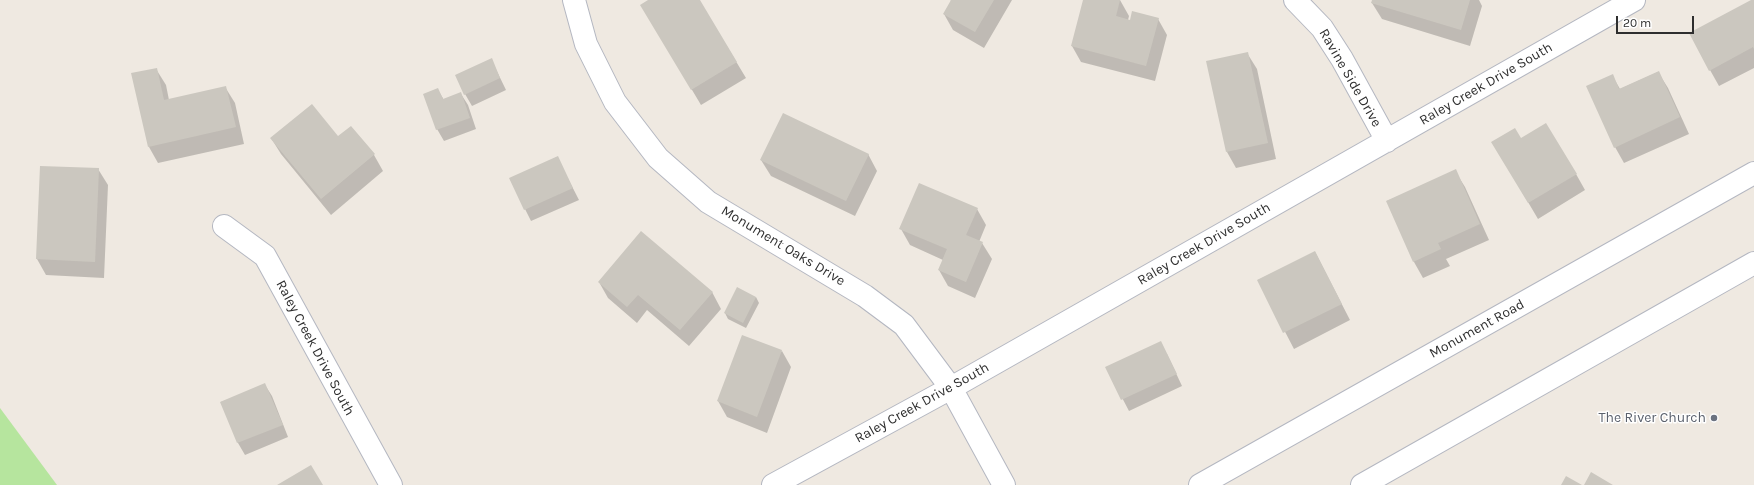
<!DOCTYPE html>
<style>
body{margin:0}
#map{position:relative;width:1754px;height:485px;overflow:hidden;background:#efe9e1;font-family:Karla,sans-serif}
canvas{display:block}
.scale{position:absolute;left:1616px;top:16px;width:78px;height:18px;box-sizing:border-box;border:2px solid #2e2e2e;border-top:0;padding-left:5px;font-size:12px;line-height:14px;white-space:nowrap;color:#2e2e2e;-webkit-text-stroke:3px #fff;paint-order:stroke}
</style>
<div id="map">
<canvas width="1754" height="485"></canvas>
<div class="scale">20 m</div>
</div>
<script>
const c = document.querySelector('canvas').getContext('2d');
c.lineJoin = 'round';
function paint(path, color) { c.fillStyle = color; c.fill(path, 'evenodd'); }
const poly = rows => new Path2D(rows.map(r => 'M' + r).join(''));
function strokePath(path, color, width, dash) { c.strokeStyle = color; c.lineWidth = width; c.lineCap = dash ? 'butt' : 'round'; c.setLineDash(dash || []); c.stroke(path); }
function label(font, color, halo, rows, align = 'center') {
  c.font = font + ' Karla,sans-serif'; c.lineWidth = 3; c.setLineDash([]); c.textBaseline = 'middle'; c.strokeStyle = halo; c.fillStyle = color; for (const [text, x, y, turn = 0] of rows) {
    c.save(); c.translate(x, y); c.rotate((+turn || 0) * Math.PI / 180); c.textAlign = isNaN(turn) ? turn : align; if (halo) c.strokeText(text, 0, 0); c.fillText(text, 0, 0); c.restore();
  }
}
const green = poly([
 [0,408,57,485,0,485]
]);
const shadow = poly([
 [650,0,699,0,746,78,701,105,651,21],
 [950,0,1012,0,984,48,953,30,944,14,952,1],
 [1084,0,1120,0,1129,16,1128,20,1158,19,1167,35,1155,81,1081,62,1072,46],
 [1373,0,1479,0,1482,6,1470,46,1382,19,1372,3],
 [1754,0,1754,68,1719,86,1710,70],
 [1247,53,1257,69,1276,159,1236,168,1227,152],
 [491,59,506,90,472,106,465,94],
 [156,69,166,85,169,100,225,87,235,103,244,144,158,163,149,147],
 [1658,72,1668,88,1689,134,1624,163,1615,147,1612,75,1620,89],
 [438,90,444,100,461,94,468,105,476,129,444,141,437,129],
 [351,127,374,155,383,171,331,215,281,154,271,138,338,138],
 [1520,139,1576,174,1585,190,1538,219,1502,158],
 [868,154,877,171,855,216,771,176,761,160],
 [557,157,579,200,531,221,510,179],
 [41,167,98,169,108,185,104,278,46,275,37,259],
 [1455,171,1465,187,1489,240,1446,259,1450,266,1423,278,1414,262,1387,201],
 [977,209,986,225,979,242,982,243,992,259,975,298,948,286,939,270,943,260,910,245,901,229],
 [1315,252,1350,320,1294,349,1258,280],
 [599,282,712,292,721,309,689,346,647,310,637,323,608,298],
 [756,297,759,303,746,328,728,319,725,313],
 [782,351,791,367,767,433,727,417,718,401],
 [1167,354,1182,386,1129,411,1106,367],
 [265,385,272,396,288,437,245,455,238,443,221,402]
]);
const building = poly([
 [648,0,700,0,737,62,691,90,640,5],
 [951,0,994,0,975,32,943,14],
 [1083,0,1120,0,1116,16,1130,20,1132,11,1159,18,1146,66,1071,46],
 [1372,0,1470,0,1461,30,1371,3],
 [1751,0,1754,0,1754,49,1753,47,1709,71,1689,33],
 [1248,52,1268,143,1226,152,1206,61],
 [492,58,500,78,464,95,455,75],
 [157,68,164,100,226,86,236,127,148,147,131,73],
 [1659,71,1680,117,1614,148,1586,86,1613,74,1619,89],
 [438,88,443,99,461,92,470,118,436,130,423,94],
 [312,104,338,136,351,126,375,154,321,199,270,138],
 [783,113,869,154,846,201,760,160],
 [1546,123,1577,174,1528,203,1491,142,1515,128,1521,138],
 [558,156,573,188,524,210,509,178],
 [40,166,99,168,95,262,36,259],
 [1456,169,1480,224,1438,243,1441,249,1413,262,1386,201],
 [919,183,978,208,966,235,983,242,966,282,938,270,947,249,899,229],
 [641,231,713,292,680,330,638,295,627,307,598,282],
 [1315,251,1342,304,1283,333,1257,280],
 [737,287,756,297,743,323,724,313],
 [742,335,782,350,757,417,717,401],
 [1161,341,1177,374,1121,400,1105,367],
 [265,383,283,425,237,443,220,402],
 [311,465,323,485,277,485],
 [1591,472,1613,485,1584,485],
 [1566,476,1582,485,1561,485]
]);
const street = poly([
 [574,0,586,44,615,102,658,158,708,202,865,296,904,325,951,388,1004,485],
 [1295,0,1322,28,1342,59,1387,141],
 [224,226,265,256,391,485],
 [773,485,951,388,1634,0]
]);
const secondary = poly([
 [1200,485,1754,173],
 [1362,485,1754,263]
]);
const markers = [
 [1714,418,4,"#6b7280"]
];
const streetNames = [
 ["Ravine Side Drive",1350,78,60],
 ["Raley Creek Drive South",1486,84,-30],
 ["Raley Creek Drive South",1204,244,-30],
 ["Monument Oaks Drive",783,246,31],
 ["Monument Road",1477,329,-29],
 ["Raley Creek Drive South",315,348,62],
 ["Raley Creek Drive South",922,403,-29]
];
const worshipNames = [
 ["The River Church",1706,418]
];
paint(green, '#b6e59e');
paint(shadow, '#0003');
paint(building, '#cbc7bf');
strokePath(street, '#b4b7c1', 24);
strokePath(secondary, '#b4b7c1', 24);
strokePath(street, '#fff', 22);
strokePath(secondary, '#fff', 22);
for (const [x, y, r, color] of markers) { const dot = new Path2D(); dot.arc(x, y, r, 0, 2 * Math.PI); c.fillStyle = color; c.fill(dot); strokePath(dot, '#fff', 1.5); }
label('14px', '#2e2e2e', '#fff', streetNames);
label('14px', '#5b616d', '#fff', worshipNames, 'right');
</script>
